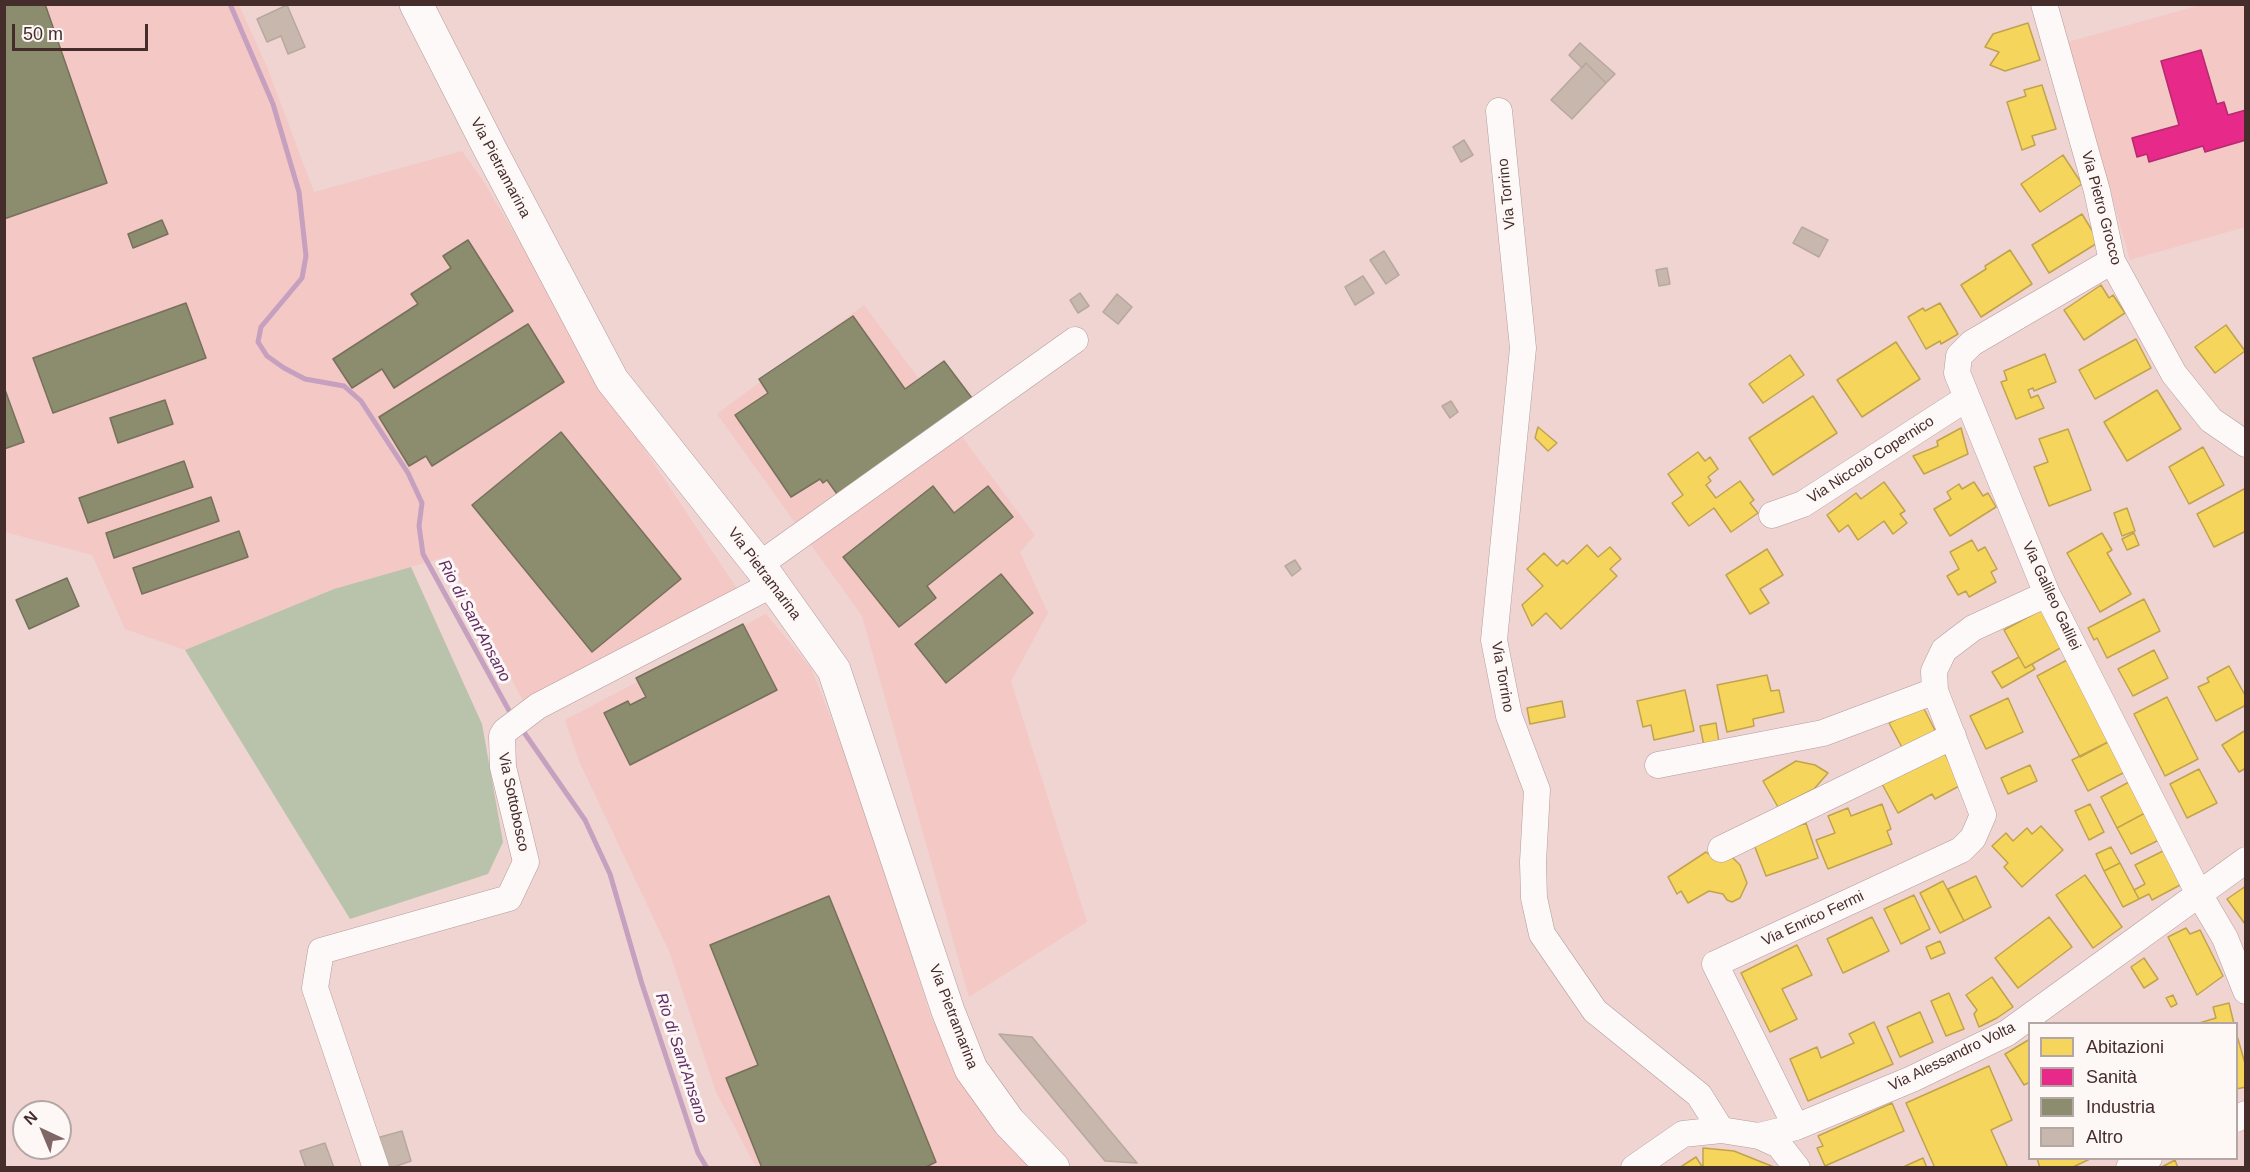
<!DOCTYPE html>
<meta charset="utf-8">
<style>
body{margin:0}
#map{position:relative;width:2250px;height:1172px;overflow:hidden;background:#efd4d2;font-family:Helvetica,sans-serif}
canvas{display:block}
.frame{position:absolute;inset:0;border:6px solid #452d2b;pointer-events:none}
.legend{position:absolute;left:2028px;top:1022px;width:210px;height:138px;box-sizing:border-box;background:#fdf7f6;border:2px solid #b3a6a5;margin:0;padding:8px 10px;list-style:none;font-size:18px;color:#452d2b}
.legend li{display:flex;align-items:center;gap:12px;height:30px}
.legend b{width:30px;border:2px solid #b3a6a5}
.north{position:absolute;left:12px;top:1100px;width:60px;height:60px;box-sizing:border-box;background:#fdf7f6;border:2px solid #b3a6a5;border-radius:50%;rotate:316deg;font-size:16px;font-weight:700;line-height:24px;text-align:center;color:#452d2b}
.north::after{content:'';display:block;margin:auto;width:21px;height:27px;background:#806765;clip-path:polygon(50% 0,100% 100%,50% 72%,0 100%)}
.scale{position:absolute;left:12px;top:24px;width:136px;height:27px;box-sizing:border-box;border:3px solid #452d2b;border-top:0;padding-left:8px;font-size:18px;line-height:21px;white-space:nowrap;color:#452d2b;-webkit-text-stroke:4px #fdf7f6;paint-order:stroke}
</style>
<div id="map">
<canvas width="2250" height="1172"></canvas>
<div class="frame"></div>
<ul class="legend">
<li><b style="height:16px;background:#f6d55c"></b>Abitazioni</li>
<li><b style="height:16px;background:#e7298a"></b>Sanità</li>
<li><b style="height:16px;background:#8c8c6e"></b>Industria</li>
<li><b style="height:16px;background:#c8b7ad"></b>Altro</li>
</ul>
<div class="north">N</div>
<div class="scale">50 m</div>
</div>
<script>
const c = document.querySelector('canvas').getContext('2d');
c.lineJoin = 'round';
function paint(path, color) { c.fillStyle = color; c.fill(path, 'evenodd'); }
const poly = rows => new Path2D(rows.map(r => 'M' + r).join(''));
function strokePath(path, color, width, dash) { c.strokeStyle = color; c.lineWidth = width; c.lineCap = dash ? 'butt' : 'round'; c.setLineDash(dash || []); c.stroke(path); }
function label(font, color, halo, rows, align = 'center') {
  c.font = font + ' Helvetica,sans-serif'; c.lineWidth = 6; c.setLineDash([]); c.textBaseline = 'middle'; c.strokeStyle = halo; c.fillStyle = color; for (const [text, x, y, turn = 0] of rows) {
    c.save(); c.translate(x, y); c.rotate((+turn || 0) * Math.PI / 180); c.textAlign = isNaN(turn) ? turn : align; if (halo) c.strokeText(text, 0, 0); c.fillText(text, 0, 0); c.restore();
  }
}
const built = poly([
 [5,5,239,5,267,67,314,192,462,151,482,179,541,278,599,381,738,590,523,701,449,556,334,589,185,650,125,629,92,555,5,532],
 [2200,5,2245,5,2245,227,2130,260,2068,42],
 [864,305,1035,535,1020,552,1048,613,1011,681,1087,922,969,997,862,616,717,414],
 [766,614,811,668,866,807,931,1018,974,1094,1038,1167,756,1167,716,1092,669,951,579,761,565,720]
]);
const green = poly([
 [411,567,482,724,503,842,488,874,350,919,185,650,334,589]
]);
const homes = poly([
 [2028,23,2040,60,2005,71,1990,65,1999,52,1985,47,1993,34,2028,23],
 [2042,85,2056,129,2032,136,2035,145,2022,150,2007,102,2026,96,2024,90,2042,85],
 [2063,155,2082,184,2040,212,2021,184,2063,155],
 [2082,214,2099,242,2049,273,2032,245,2082,214],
 [2010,250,2032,284,1981,317,1961,285,1986,269,1985,266,2010,250],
 [2101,285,2109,298,2113,295,2125,313,2084,340,2064,310,2101,285],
 [1940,303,1958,334,1941,344,1940,341,1926,349,1908,317,1923,308,1925,311,1940,303],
 [2226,325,2245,351,2215,373,2195,347,2226,325],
 [2136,339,2151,368,2095,399,2079,370,2136,339],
 [1896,342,1920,379,1862,417,1837,380,1896,342],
 [2045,354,2056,382,2034,391,2033,388,2028,390,2031,398,2038,395,2044,408,2016,419,2001,382,2007,380,2004,371,2045,354],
 [1790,355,1804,375,1763,403,1749,384,1790,355],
 [2157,390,2181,429,2127,461,2104,422,2157,390],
 [1813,396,1837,433,1773,475,1749,438,1813,396],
 [1538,427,1557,443,1548,451,1535,438,1538,427],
 [1961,428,1968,454,1924,474,1913,456,1938,446,1937,441,1961,428],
 [2068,429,2091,490,2049,506,2034,467,2048,462,2039,439,2068,429],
 [2203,447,2224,485,2189,504,2169,467,2203,447],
 [1698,452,1705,461,1710,457,1718,469,1708,477,1711,481,1706,485,1716,498,1740,481,1754,500,1750,503,1758,513,1731,532,1714,508,1689,526,1672,503,1683,495,1668,474,1698,452],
 [1884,482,1905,511,1900,514,1907,523,1893,534,1884,521,1858,540,1848,525,1839,532,1827,515,1856,493,1861,499,1884,482],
 [1974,482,1983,496,1988,493,1996,507,1950,536,1934,509,1951,499,1947,492,1959,484,1962,489,1974,482],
 [2246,488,2246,531,2214,547,2197,514,2246,488],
 [2127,508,2135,531,2122,536,2114,513,2127,508],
 [2102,533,2112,550,2107,553,2131,594,2100,612,2067,553,2102,533],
 [2134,533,2139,545,2127,550,2122,539,2134,533],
 [1972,540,1978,551,1985,547,1997,569,1991,572,1996,582,1969,597,1966,591,1958,595,1947,576,1959,569,1950,552,1972,540],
 [1587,545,1598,557,1610,547,1621,559,1610,569,1617,576,1561,629,1546,613,1532,626,1522,605,1543,586,1527,569,1544,553,1557,566,1563,560,1567,564,1587,545],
 [1767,549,1783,575,1760,589,1769,603,1750,614,1726,575,1767,549],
 [2144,599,2160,631,2107,658,2097,638,2094,640,2088,628,2144,599],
 [2043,609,2064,646,2025,668,2004,630,2043,609],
 [2154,650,2168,678,2133,696,2118,669,2154,650],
 [2019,657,2025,668,2032,664,2035,669,2002,688,1992,672,2019,657],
 [2067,660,2110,741,2080,757,2037,676,2067,660],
 [2229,666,2246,697,2246,705,2216,721,2198,687,2209,682,2207,678,2229,666],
 [1767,675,1771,691,1779,690,1784,712,1753,719,1754,726,1727,732,1717,685,1767,675],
 [1685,690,1694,731,1654,740,1651,725,1643,727,1637,701,1685,690],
 [2167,697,2198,759,2165,776,2134,714,2167,697],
 [2008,698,2023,732,1986,749,1970,716,2008,698],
 [1562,701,1565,717,1530,724,1527,708,1562,701],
 [1922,705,1938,736,1905,753,1889,723,1922,705],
 [1716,723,1719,743,1704,746,1700,726,1716,723],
 [2246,730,2246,768,2239,772,2222,745,2246,730],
 [2110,741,2125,772,2088,791,2072,760,2110,741],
 [1944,752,1961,785,1935,799,1932,794,1898,813,1882,784,1944,752],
 [1796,761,1815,765,1828,773,1814,789,1778,807,1763,781,1796,761],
 [2030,765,2037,781,2008,794,2001,778,2030,765],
 [2199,769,2217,803,2187,818,2170,784,2199,769],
 [2129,782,2145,813,2117,828,2101,797,2129,782],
 [1882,804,1891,829,1887,831,1892,844,1828,869,1816,840,1835,833,1828,816,1848,808,1851,816,1882,804],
 [2090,804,2104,832,2089,840,2075,811,2090,804],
 [2145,813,2159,840,2131,854,2117,828,2145,813],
 [1806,823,1818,858,1766,876,1753,842,1806,823],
 [2041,826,2063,850,2022,887,2004,867,2008,863,1992,846,2006,833,2013,841,2027,828,2032,834,2041,826],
 [2111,847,2120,863,2104,871,2096,854,2111,847],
 [2165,850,2182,884,2152,900,2149,894,2139,899,2134,890,2145,884,2135,865,2165,850],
 [1706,852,1715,859,1733,858,1740,865,1747,883,1740,898,1732,902,1727,900,1723,894,1709,891,1688,903,1681,891,1677,894,1668,877,1706,852],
 [2120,863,2139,899,2123,907,2104,871,2120,863],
 [2085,875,2122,927,2093,948,2056,895,2085,875],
 [1976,876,1991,907,1964,921,1948,889,1976,876],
 [1943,881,1964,921,1940,933,1920,893,1943,881],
 [2246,886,2246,924,2245,924,2227,899,2246,886],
 [1914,895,1930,929,1901,944,1884,909,1914,895],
 [1872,917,1889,951,1843,973,1827,939,1872,917],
 [2049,917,2072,947,2018,988,1995,958,2049,917],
 [2186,928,2190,934,2200,930,2223,976,2197,995,2168,937,2186,928],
 [1940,941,1945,953,1931,959,1926,947,1940,941],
 [1797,945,1812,975,1782,989,1797,1019,1770,1032,1741,973,1797,945],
 [2144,958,2158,979,2144,988,2131,967,2144,958],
 [1992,977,2013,1007,1997,1018,1979,1027,1974,1014,1977,1010,1966,995,1992,977],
 [1949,993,1964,1029,1946,1036,1931,1001,1949,993],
 [2173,995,2177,1004,2171,1007,2166,998,2173,995],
 [2229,1003,2234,1024,2196,1024,2216,1018,2213,1007,2229,1003],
 [1920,1012,1933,1042,1900,1057,1887,1027,1920,1012],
 [1874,1022,1893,1064,1808,1101,1790,1059,1817,1047,1821,1058,1854,1043,1849,1034,1874,1022],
 [2236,1032,2246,1067,2246,1087,2236,1089,2236,1032],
 [2030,1039,2030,1082,2024,1085,2005,1054,2030,1039],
 [1989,1066,2012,1120,1991,1130,2008,1168,1935,1168,1906,1103,1989,1066],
 [1892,1103,1904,1131,1825,1166,1817,1148,1823,1146,1818,1136,1892,1103],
 [1703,1148,1734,1151,1774,1167,1703,1168,1703,1148],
 [1696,1157,1703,1168,1679,1168,1696,1157],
 [1923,1158,1927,1168,1901,1168,1923,1158],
 [2037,1158,2092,1158,2071,1168,2040,1168,2037,1158],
 [2175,1160,2178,1168,2160,1168,2175,1160]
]);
const health = poly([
 [2201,50,2217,104,2224,102,2228,115,2246,110,2246,140,2205,152,2203,146,2149,162,2147,154,2137,157,2132,138,2179,125,2161,61,2201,50]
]);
const industry = poly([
 [4,4,45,4,107,183,4,219,4,4],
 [162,220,168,234,133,248,128,234,162,220],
 [468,240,513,311,394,388,382,369,352,388,333,359,418,304,411,294,451,268,443,256,468,240],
 [186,303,206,358,53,413,33,358,186,303],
 [853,316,905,389,944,361,978,406,837,494,827,480,823,483,820,479,791,497,735,415,768,393,759,379,853,316],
 [528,324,564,382,432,466,426,456,409,466,379,417,528,324],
 [4,387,24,442,4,449,4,387],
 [165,400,173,424,118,443,110,418,165,400],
 [561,432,681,579,592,652,472,505,561,432],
 [184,461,193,487,88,523,79,498,184,461],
 [933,486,954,513,988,486,1013,517,927,586,936,598,899,627,843,557,933,486],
 [211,497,219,521,114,558,106,533,211,497],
 [239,531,248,557,142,594,133,568,239,531],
 [1001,574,1033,613,946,683,915,644,1001,574],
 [67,578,79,606,29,629,16,600,67,578],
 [743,624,777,690,630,765,604,713,628,701,630,705,646,697,636,678,743,624],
 [829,896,936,1162,924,1168,762,1168,726,1078,758,1065,710,945,829,896]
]);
const stream = poly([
 [230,4,273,104,299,192,306,256,302,278,261,327,258,342,267,356,284,368,305,379,344,386,361,401,408,473,422,503,419,526,423,554,512,716],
 [521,728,585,820,610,874,642,984,698,1153,707,1168]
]);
const building = poly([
 [287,5,305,47,288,54,281,36,267,42,257,19,287,5],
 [1580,43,1615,74,1606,83,1586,63,1582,68,1569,55,1580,43],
 [1586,63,1606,83,1572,119,1551,100,1586,63],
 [1464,140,1473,155,1461,162,1453,147,1464,140],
 [1802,227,1828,240,1819,257,1793,243,1802,227],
 [1384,251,1399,275,1386,284,1370,260,1384,251],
 [1667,268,1670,284,1659,286,1656,270,1667,268],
 [1363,276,1374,293,1355,305,1345,287,1363,276],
 [1080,293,1089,306,1078,313,1070,300,1080,293],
 [1117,294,1132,307,1118,324,1103,312,1117,294],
 [1451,401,1458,412,1450,418,1442,406,1451,401],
 [1295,560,1301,569,1292,576,1285,566,1295,560],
 [999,1034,1032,1037,1137,1163,1105,1161,999,1034],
 [402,1131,411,1161,391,1168,382,1168,373,1139,402,1131],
 [325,1143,334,1168,306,1168,300,1151,325,1143]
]);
const minor = poly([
 [2044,4,2097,191,2112,261,2174,374,2211,420,2246,444],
 [1499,111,1523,348,1494,640,1509,716,1537,790,1533,862,1534,898,1542,934,1595,1011,1699,1095,1721,1130],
 [2112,261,1972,343,1959,356,1957,373,2047,594,2199,894,2225,938,2246,991],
 [1772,515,1803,504,1967,398],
 [759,565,1075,340],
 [1658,765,1823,733,1935,691],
 [1721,849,1953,736],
 [2236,1119,2246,1114],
 [1796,1127,1715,964,1961,850,1973,838,1983,815,1935,691,1934,671,1944,650,1973,628,2047,594],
 [1759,1136,1796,1127,1912,1079,2007,1033,2246,860],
 [376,1168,315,988,321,951,509,898,526,862,503,767,502,736,505,731,538,706,773,584],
 [1634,1168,1683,1134,1721,1130,1759,1136,1779,1145,1797,1168],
 [2129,1168,2149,1158]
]);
const major = poly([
 [416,4,491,151,612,380,762,569,834,670,948,1011,971,1069,1009,1122,1053,1168]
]);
const streetNames = [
 ["Via Pietramarina",500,168,62],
 ["Via Torrino",1507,194,-96],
 ["Via Pietro Grocco",2101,208,75],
 ["Via Niccolò Copernico",1871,460,-33],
 ["Via Pietramarina",764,574,53],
 ["Via Galileo Galilei",2051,596,65],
 ["Via Torrino",1502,677,80],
 ["Via Sottobosco",513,802,78],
 ["Via Enrico Fermi",1813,919,-25],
 ["Via Pietramarina",953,1017,69],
 ["Via Alessandro Volta",1952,1057,-26]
];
const waterNames = [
 ["Rio di Sant'Ansano",474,621,62],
 ["Rio di Sant'Ansano",681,1058,72]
];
paint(built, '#f3c8c5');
paint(green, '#b9c2aa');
paint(homes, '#f6d55c');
strokePath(homes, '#c1a34d', 1.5);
paint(health, '#e7298a');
strokePath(health, '#b62a6e', 1.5);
paint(industry, '#8c8c6e');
strokePath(industry, '#77705a', 1.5);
strokePath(stream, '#c5a0bf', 5);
paint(building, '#c8b7ad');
strokePath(building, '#b8a79d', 1.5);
strokePath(minor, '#b39c9b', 27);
strokePath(major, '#b39c9b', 34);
strokePath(minor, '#fdf9f8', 26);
strokePath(major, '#fdf9f8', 33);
label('15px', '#452d2b', '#fdf7f6', streetNames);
label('italic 16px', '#612c67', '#fdf7f6', waterNames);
</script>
